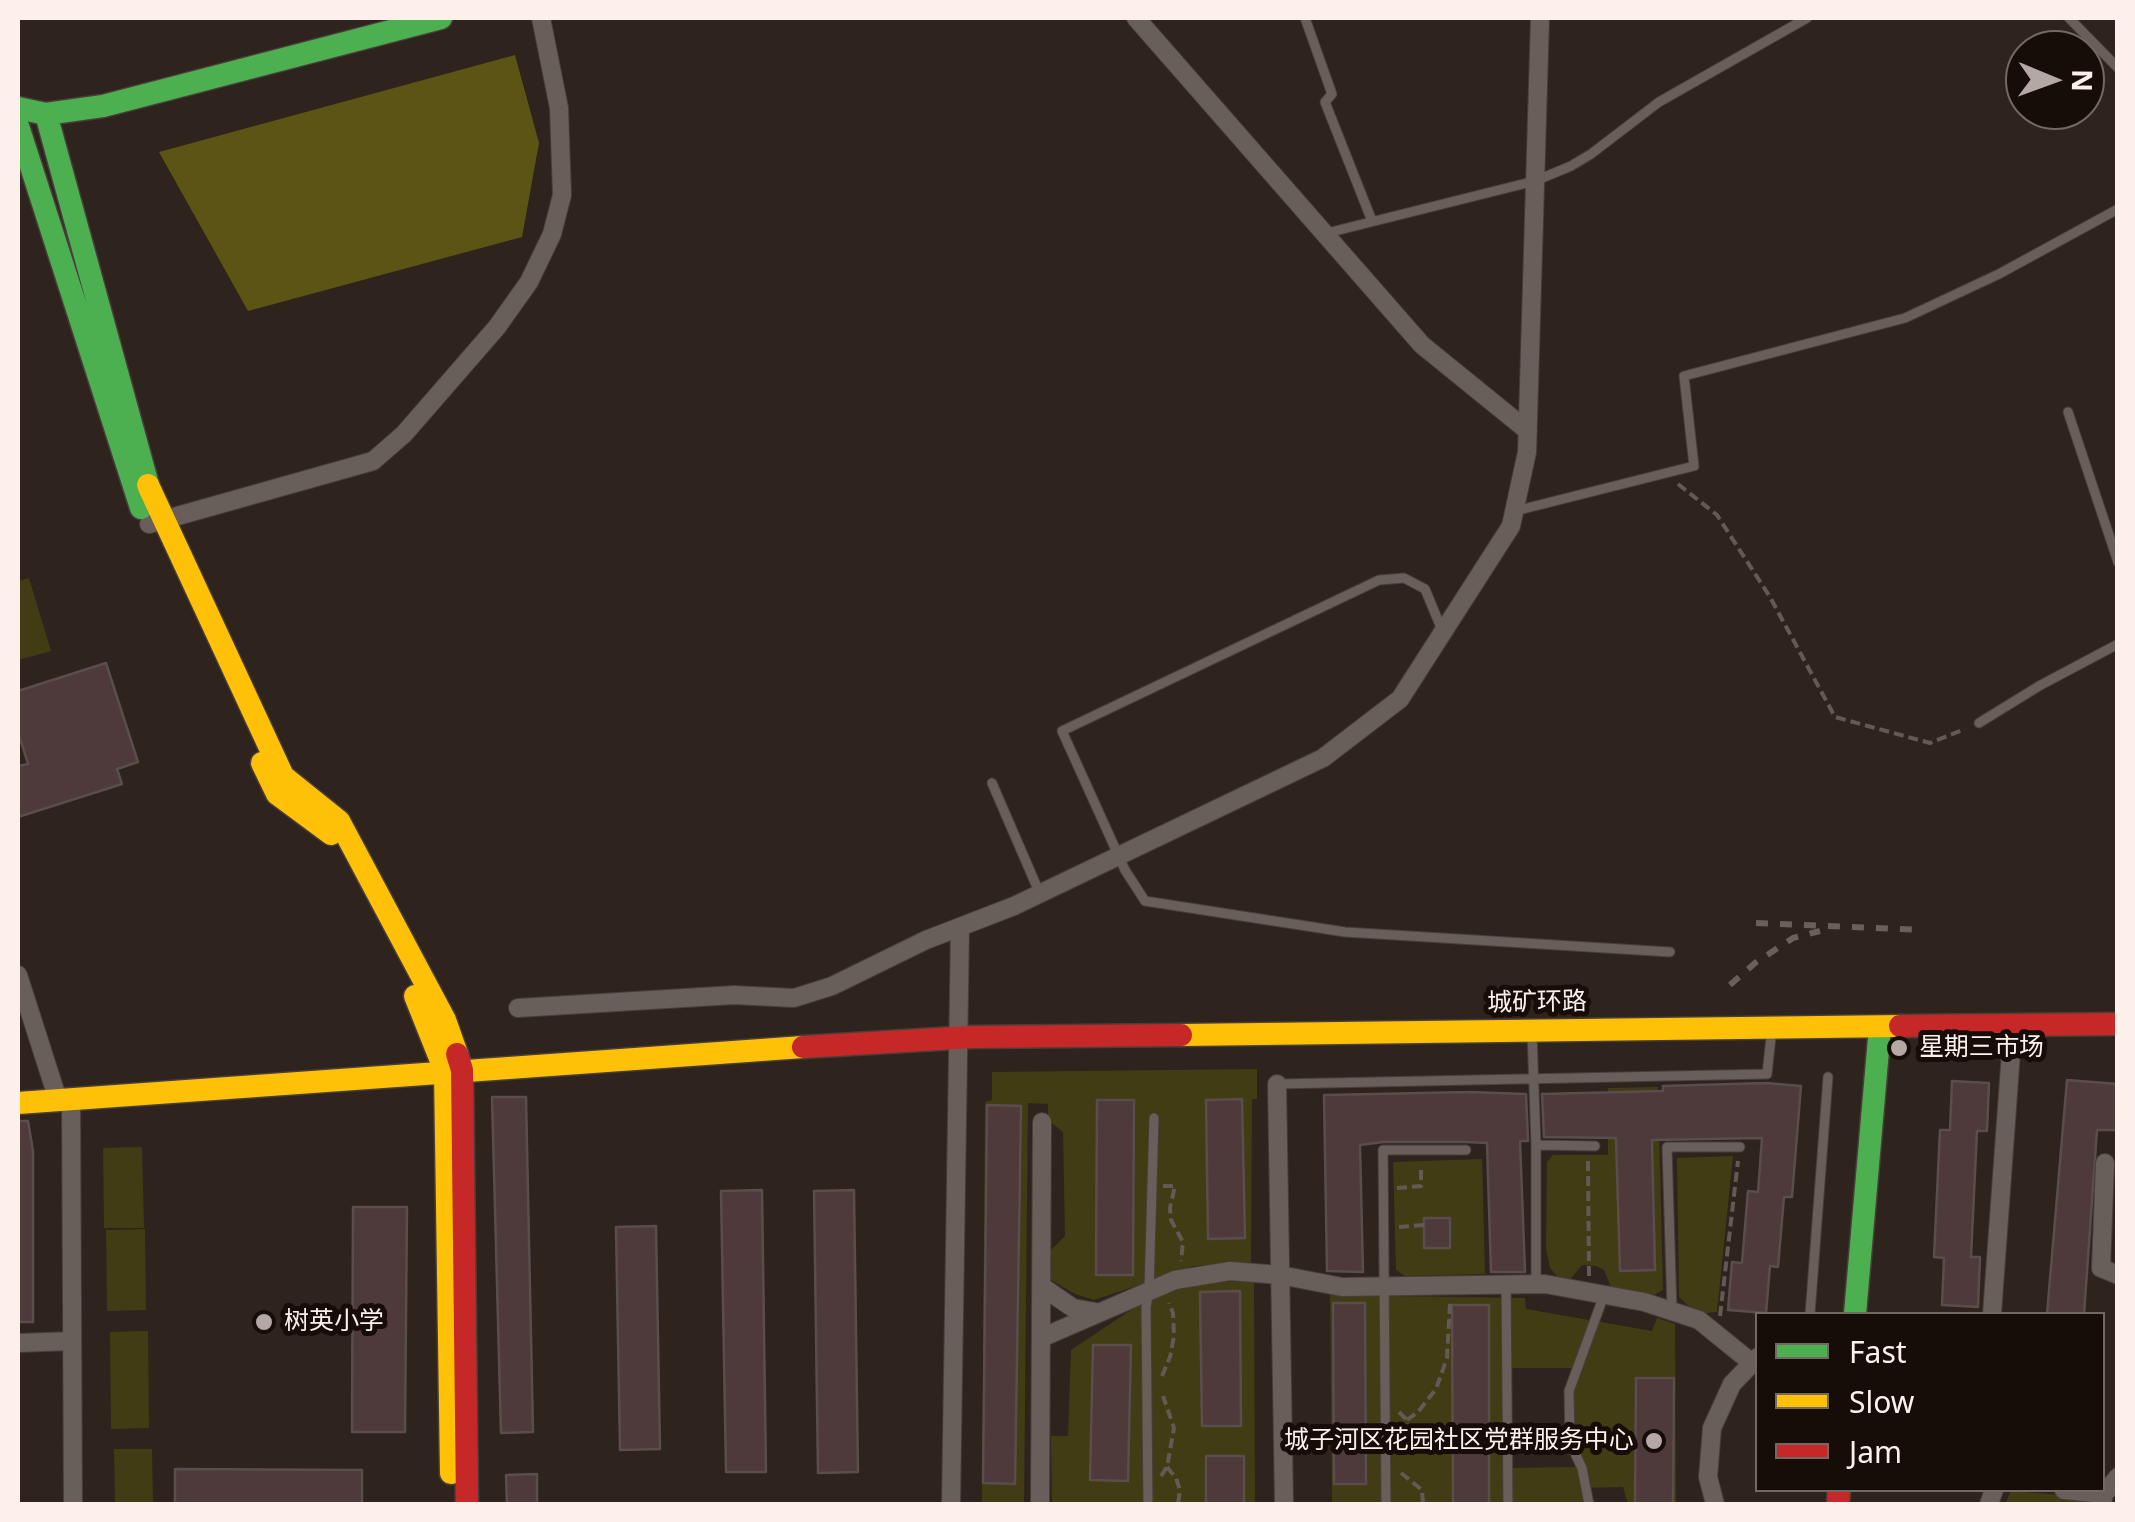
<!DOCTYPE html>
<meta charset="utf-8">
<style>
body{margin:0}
#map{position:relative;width:2135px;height:1522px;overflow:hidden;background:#2f231e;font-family:"Noto Sans",sans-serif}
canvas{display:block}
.frame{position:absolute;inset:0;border:20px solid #fdf0eb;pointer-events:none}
.legend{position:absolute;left:1755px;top:1312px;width:350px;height:180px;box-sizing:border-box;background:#170d08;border:2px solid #736863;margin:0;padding:12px 18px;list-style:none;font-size:30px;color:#fdf0eb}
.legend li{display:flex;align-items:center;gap:20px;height:50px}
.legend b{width:50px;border:2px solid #736863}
.north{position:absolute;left:2005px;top:30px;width:100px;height:100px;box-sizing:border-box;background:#170d08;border:2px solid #736863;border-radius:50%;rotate:91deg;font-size:28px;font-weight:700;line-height:40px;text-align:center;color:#fdf0eb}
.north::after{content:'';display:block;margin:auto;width:35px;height:45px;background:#b5a8a3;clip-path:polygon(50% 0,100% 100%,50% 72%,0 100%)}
</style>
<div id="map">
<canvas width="2135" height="1522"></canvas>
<div class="frame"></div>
<ul class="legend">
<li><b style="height:12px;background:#4caf50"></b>Fast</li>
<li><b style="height:12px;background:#ffc107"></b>Slow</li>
<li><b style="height:12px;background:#c62828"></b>Jam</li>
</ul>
<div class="north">N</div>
</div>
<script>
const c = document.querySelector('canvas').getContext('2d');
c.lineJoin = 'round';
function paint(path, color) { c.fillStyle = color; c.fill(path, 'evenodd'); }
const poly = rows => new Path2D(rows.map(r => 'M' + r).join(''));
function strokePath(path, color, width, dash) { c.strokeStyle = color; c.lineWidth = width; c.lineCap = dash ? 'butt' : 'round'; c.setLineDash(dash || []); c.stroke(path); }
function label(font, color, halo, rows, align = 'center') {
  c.font = font + ' "Noto Sans","Noto Sans SC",sans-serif'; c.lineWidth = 10; c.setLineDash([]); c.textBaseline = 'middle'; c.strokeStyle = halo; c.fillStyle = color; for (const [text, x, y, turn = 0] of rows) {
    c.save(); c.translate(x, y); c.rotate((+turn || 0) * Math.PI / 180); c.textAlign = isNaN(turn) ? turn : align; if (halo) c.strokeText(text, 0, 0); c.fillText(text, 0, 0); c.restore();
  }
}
const green = poly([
 [29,578,51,651,18,660,18,581],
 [1257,1069,1257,1099,1252,1099,1251,1262,1195,1266,1094,1300,1075,1294,1051,1280,1049,1252,1065,1236,1063,1132,1048,1120,1048,1104,1028,1103,1024,1504,982,1504,985,1102,992,1100,992,1072],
 [988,1105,1021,1106,1016,1278,984,1277],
 [1017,1306,1015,1483,983,1483],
 [1658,1087,1663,1290,1654,1295,1611,1287,1604,1270,1596,1266,1582,1265,1569,1281,1558,1277,1550,1268,1546,1248,1547,1162,1553,1155,1608,1155,1608,1088],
 [1651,1092,1620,1271,1615,1093],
 [142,1147,144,1228,104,1228,103,1148],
 [1733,1156,1717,1312,1697,1314,1679,1297,1677,1158],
 [1482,1159,1485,1274,1405,1276,1396,1270,1393,1162],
 [145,1229,146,1310,107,1311,106,1230],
 [1217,1281,1254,1282,1255,1504,1244,1504,1243,1456,1206,1456,1206,1504,1052,1503,1051,1436,1068,1436,1071,1350,1140,1304,1174,1290],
 [1240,1291,1241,1425,1202,1426,1201,1292],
 [1094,1345,1130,1345,1127,1481,1090,1480],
 [1330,1295,1525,1298,1526,1309,1652,1331,1657,1318,1675,1324,1676,1504,1673,1504,1674,1379,1636,1378,1635,1504,1628,1504,1623,1487,1580,1488,1585,1504,1489,1504,1489,1465,1453,1465,1453,1504,1332,1504],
 [1365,1303,1366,1483,1335,1484,1333,1304],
 [1452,1305,1489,1306,1489,1441,1452,1441],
 [1507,1368,1575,1368,1569,1391,1570,1443,1582,1467,1504,1468],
 [148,1331,149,1428,111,1429,110,1332],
 [114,1449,152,1449,153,1504,115,1504],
 [2011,1491,2086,1497,2085,1504,2005,1504]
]);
const forest = poly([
 [515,55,539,143,522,237,248,311,159,152]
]);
const building = poly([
 [106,663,138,762,117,769,122,784,18,817,18,766,28,764,18,732,18,691,106,663],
 [2067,1080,2118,1084,2118,1130,2097,1130,2084,1314,2047,1314,2067,1080],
 [1952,1081,1989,1083,1987,1131,1977,1131,1971,1257,1980,1257,1978,1307,1942,1305,1944,1258,1934,1257,1940,1130,1950,1130,1952,1081],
 [1766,1083,1801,1086,1792,1197,1784,1197,1778,1267,1770,1266,1766,1313,1728,1310,1732,1262,1742,1263,1748,1191,1758,1192,1762,1138,1652,1140,1655,1270,1620,1271,1616,1138,1544,1137,1542,1094,1663,1091,1663,1086,1766,1083],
 [1470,1092,1526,1094,1528,1141,1520,1141,1525,1272,1491,1272,1487,1143,1466,1142,1383,1142,1360,1145,1363,1272,1327,1271,1324,1095,1470,1092],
 [492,1097,526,1097,533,1432,501,1433,492,1097],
 [1242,1099,1245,1238,1208,1239,1206,1100,1242,1099],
 [1097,1100,1134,1100,1133,1275,1096,1275,1097,1100],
 [987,1105,1021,1106,1015,1484,983,1483,987,1105],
 [18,1121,28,1121,33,1151,33,1322,18,1322,18,1121],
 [762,1190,766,1472,726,1472,721,1191,762,1190],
 [854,1190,858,1472,818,1473,814,1191,854,1190],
 [353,1207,407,1207,405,1432,352,1432,353,1207],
 [1424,1218,1450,1218,1450,1248,1424,1248,1424,1218],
 [656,1226,660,1449,620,1450,616,1227,656,1226],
 [1240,1291,1241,1426,1202,1426,1200,1292,1240,1291],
 [1333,1303,1365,1303,1366,1484,1334,1484,1333,1303],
 [1452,1305,1489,1305,1489,1504,1453,1504,1452,1305],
 [1093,1345,1131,1345,1128,1481,1090,1480,1093,1345],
 [1636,1378,1674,1378,1673,1504,1635,1504,1636,1378],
 [1206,1456,1244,1456,1244,1504,1206,1504,1206,1456],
 [175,1469,362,1470,362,1504,175,1504,175,1469],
 [537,1474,537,1504,507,1504,506,1475,537,1474]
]);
const path = poly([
 [1678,484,1717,515,1770,597,1835,717,1930,743,1965,729],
 [1588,1161,1589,1276],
 [1163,1186,1175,1186,1170,1208,1171,1220,1183,1242,1181,1261],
 [1397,1188,1421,1186,1421,1165],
 [1399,1227,1424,1225],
 [1720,1316,1738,1161],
 [1162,1376,1170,1357,1174,1336,1173,1313,1169,1303],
 [1399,1412,1407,1420,1408,1432,1400,1447],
 [1407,1420,1418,1412,1436,1389,1447,1358,1450,1303],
 [1167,1467,1176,1478,1180,1490,1178,1504],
 [1401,1473,1422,1490,1423,1504],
 [1161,1476,1167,1467,1174,1428,1163,1396]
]);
const lane = poly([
 [1305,18,1332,94,1325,102,1372,221],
 [2069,18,2118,68],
 [1323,234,1535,181,1571,166,1591,154,1659,102,1807,18],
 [2068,412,2118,562],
 [1515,511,1694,466,1684,376,1905,318,1999,274,2118,209],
 [1442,630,1425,589,1404,578,1379,580,1062,731,1125,870,1145,901,1345,932,1670,952],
 [1979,723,2039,686,2118,644],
 [992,783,1040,894],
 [1532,1033,1536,1145],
 [1277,1084,1767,1074,1772,1028],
 [1506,1284,1508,1504],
 [1536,1284,1536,1145,1595,1146],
 [1672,1311,1667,1147,1740,1147],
 [1810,1314,1828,1077],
 [1148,1504,1146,1307,1149,1290,1154,1118],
 [1386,1504,1383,1150,1466,1150],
 [1589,1504,1582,1468,1570,1443,1569,1391,1604,1295]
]);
const street = poly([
 [1136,18,1422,345,1528,431],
 [149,524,373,461,404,434,497,327,529,282,552,234,562,195,559,108,541,18],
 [18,975,58,1100],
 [518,1008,734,995,794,998,832,986,926,940,1014,906,1323,758,1400,699,1511,526,1527,452,1540,18],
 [1277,1084,1284,1504],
 [71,1100,73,1504],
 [2105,1163,2101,1268,2118,1275],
 [1041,1286,1073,1308,1096,1312],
 [1992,1314,2013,1025],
 [1041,1338,1175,1280,1230,1271,1280,1275,1342,1287,1545,1284,1644,1302,1699,1320,1752,1363],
 [18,1343,72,1341],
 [2064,1490,2104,1494,2102,1504],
 [2104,1494,2118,1477],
 [951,1504,960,927],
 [1040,1504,1042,1122],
 [1715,1504,1708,1477,1712,1428,1732,1384,1758,1357],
 [1989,1504,1994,1490]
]);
const fast = poly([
 [18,108,46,114,103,106,441,18],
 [46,114,148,485],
 [18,126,141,508],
 [1855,1314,1880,1027]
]);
const slow = poly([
 [148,485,283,776,339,821,445,1020,457,1054],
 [262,763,277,794,331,834],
 [415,996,445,1071,451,1473],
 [1181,1035,1900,1026],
 [18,1103,803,1047]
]);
const jam = poly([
 [1900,1026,2118,1024],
 [803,1047,972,1037,1181,1035],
 [457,1054,462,1070,467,1504],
 [1838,1504,1839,1490]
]);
const rail = poly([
 [1756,923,1921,930],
 [1730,985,1755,963,1793,938,1820,931]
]);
const markers = [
 [1899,1048,10,"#b5a8a3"],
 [264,1322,10,"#b5a8a3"],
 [1654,1441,10,"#b5a8a3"]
];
const streetNames = [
 ["城矿环路",1537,1003,-1]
];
const poiNames = [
 ["星期三市场",1919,1048],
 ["树英小学",284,1322],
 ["城子河区花园社区党群服务中心",1634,1441,"right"]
];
paint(green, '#413c13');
paint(forest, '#5c5414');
paint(building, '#4e3a3a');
strokePath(building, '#5a4e4d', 2.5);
strokePath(lane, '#493e3b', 11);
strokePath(street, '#493e3b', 20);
strokePath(fast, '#493e3b', 25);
strokePath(slow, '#493e3b', 25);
strokePath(jam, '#493e3b', 25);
strokePath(path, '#645a55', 4, [10, 5]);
strokePath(lane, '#685e5a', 9);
strokePath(street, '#685e5a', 18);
strokePath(fast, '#4caf50', 22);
strokePath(slow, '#ffc107', 22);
strokePath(jam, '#c62828', 22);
strokePath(rail, '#695f5b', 6, [12, 12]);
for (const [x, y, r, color] of markers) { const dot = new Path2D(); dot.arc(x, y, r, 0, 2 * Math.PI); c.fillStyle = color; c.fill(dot); strokePath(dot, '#170d08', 4); }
label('25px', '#fdf0eb', '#170d08', streetNames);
label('25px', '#fdf0eb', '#170d08', poiNames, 'left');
</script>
